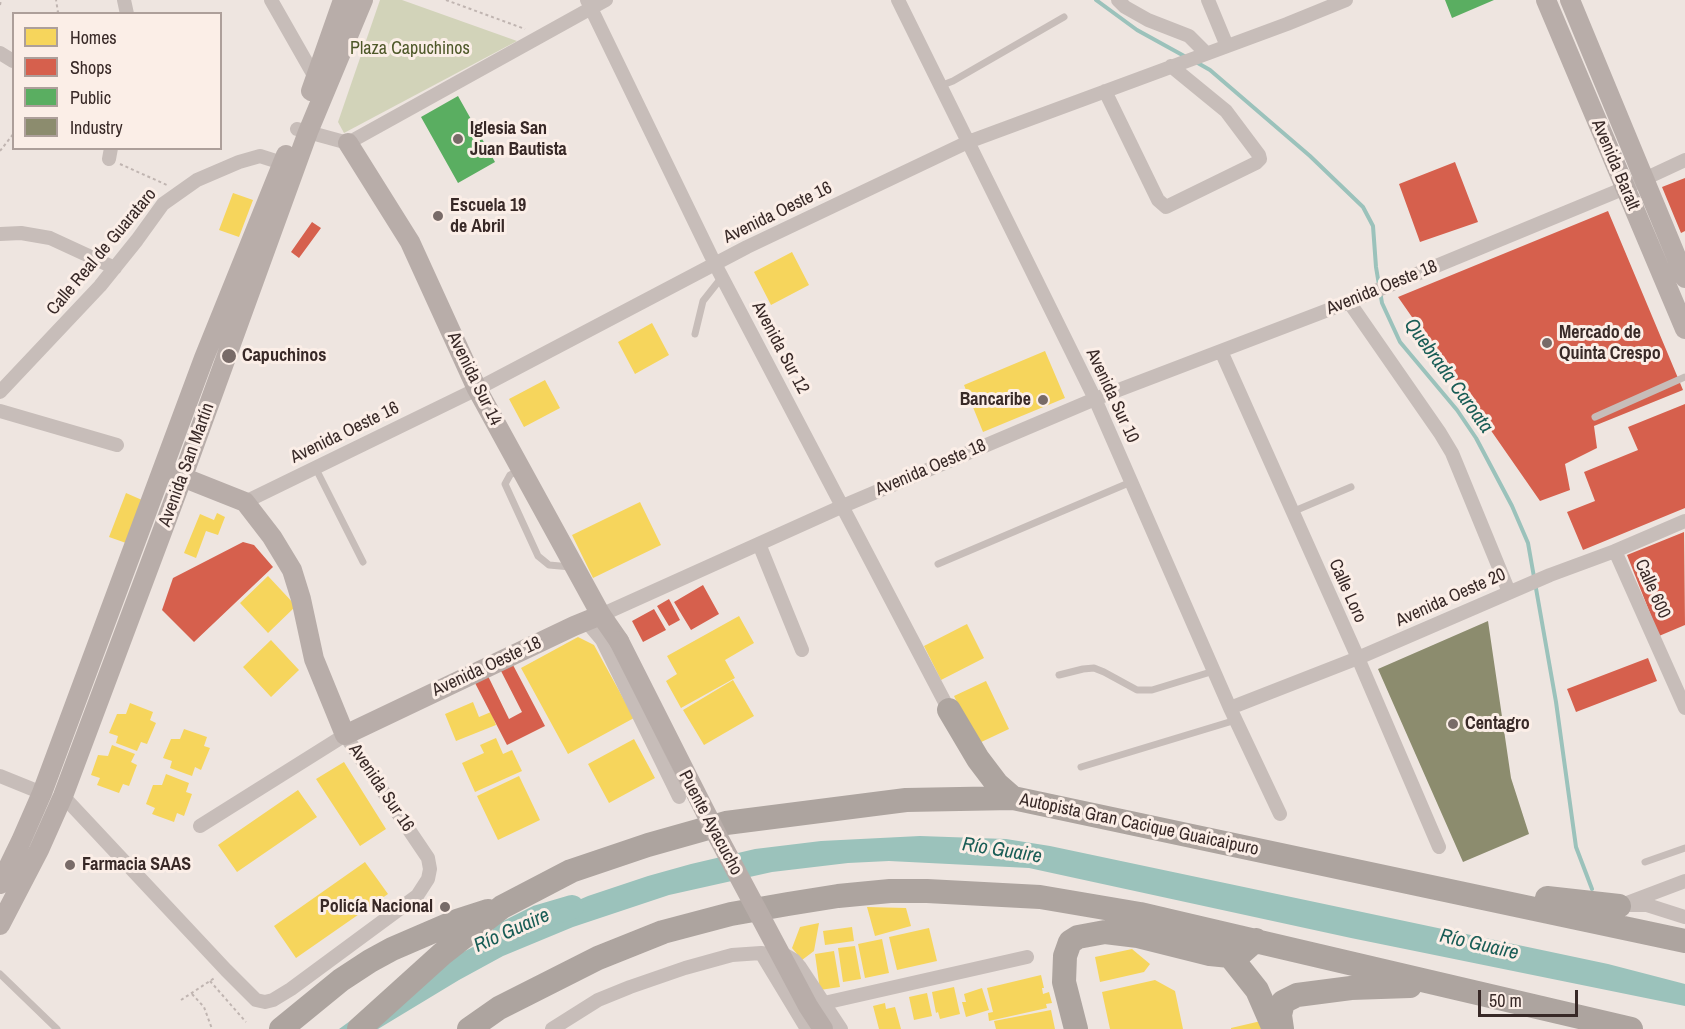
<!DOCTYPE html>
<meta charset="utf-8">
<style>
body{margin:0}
#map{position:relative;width:1685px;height:1029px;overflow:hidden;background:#eee5e0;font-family:"Archivo Narrow",sans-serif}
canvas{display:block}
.legend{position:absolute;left:12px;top:12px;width:210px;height:138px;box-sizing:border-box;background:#fbeee7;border:2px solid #ad9f9a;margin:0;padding:8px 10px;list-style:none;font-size:18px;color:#382927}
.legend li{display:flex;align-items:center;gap:12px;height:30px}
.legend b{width:30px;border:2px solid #ad9f9a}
.scale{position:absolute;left:1478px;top:990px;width:100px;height:27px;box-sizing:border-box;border:3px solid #382927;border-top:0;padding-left:8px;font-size:18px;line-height:21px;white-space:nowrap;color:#382927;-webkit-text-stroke:4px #fbeee7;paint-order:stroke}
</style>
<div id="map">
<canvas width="1685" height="1029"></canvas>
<ul class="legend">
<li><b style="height:16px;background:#f6d55c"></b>Homes</li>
<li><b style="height:16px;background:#d6604d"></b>Shops</li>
<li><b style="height:16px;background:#5aae61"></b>Public</li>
<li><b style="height:16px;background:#8c8c6e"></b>Industry</li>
</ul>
<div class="scale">50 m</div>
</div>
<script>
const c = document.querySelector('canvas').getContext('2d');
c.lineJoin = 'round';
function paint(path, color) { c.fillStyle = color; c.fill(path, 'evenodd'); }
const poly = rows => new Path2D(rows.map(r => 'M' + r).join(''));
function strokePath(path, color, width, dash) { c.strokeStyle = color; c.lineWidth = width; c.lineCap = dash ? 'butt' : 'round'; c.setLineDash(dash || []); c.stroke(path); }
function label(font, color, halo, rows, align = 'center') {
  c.font = font + ' "Archivo Narrow",sans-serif'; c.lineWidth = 6; c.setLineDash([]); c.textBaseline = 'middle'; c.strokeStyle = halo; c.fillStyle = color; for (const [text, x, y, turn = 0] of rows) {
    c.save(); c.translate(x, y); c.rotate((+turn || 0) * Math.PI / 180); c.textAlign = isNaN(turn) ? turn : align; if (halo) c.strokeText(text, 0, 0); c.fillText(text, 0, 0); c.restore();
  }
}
const green = poly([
 [380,0,402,0,517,41,344,133,338,122]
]);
const water = poly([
 [920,836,1006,839,1050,846,1608,964,1685,984,1685,1006,1351,938,1029,868,889,861,848,863,772,872,669,895,573,927,503,956,459,980,378,1029,339,1029,371,1006,441,963,497,935,588,896,648,876,691,864,755,849,821,841]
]);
const homes = poly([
 [233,193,253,200,239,237,219,230],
 [792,252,809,285,771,305,754,272],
 [652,323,669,355,635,374,618,342],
 [1045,351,1065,398,983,432,964,385],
 [545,380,560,408,524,427,509,399],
 [126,493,142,500,126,543,109,537],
 [640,502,661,545,593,578,572,535],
 [217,513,225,517,218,535,206,531,196,558,184,553,200,514,214,520],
 [268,576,296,606,268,633,240,603],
 [739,616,754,643,725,660,735,678,681,708,666,681,677,674,667,656],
 [967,624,984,658,941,680,924,646],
 [578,637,594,645,634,718,568,754,521,668],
 [271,640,299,670,271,697,243,667],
 [733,680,754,716,704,745,683,710],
 [986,681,1009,729,977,744,954,696],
 [473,702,479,717,491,712,496,725,456,741,445,714],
 [130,703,153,712,150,720,156,723,147,744,141,742,137,751,116,743,118,736,109,733,117,714,126,714],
 [184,729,207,737,204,746,210,748,201,770,195,767,192,776,170,768,172,761,163,758,171,739,180,739],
 [496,738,503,754,512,750,522,771,475,792,462,763,484,753,480,745],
 [634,739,655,778,609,803,588,764],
 [112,745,135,754,131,762,137,765,129,786,123,784,119,793,97,785,100,778,91,775,98,755,108,756],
 [344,762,386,829,360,846,316,779],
 [166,774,189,783,186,792,192,794,184,816,177,813,174,822,152,814,155,808,146,804,153,785,162,785],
 [519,776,540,820,498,840,477,796],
 [298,790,317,817,237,872,218,845],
 [365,862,388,894,296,958,274,926],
 [867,907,906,908,911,926,875,936],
 [819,923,814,951,802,960,792,948,800,927],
 [852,927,854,941,825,945,823,931],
 [929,928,937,961,897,970,889,937],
 [882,939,889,973,865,978,858,944],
 [855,946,861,979,843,982,838,948],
 [1132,949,1150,964,1144,972,1100,982,1095,957],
 [834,951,840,987,820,990,815,954],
 [1041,975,1044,988,1042,988,1043,994,1049,992,1052,1003,1046,1004,1047,1008,989,1021,988,1013,993,1012,987,988],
 [1155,980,1175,991,1183,1029,1110,1029,1102,992],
 [954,987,960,1014,940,1019,938,1012,936,1013,932,992],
 [982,988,989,1010,966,1017,962,1002,966,1002,964,994],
 [927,993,932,1016,914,1020,909,997],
 [885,1003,886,1009,895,1007,901,1029,879,1029,873,1006],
 [1051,1010,1055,1029,996,1029,994,1021],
 [1261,1021,1263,1029,1231,1029,1231,1028]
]);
const shops = poly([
 [1455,162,1478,222,1420,242,1399,184],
 [1685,178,1685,231,1681,233,1662,187],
 [1608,211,1683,390,1594,426,1597,448,1565,464,1570,490,1540,501,1398,297],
 [312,222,321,228,299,258,291,252],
 [1685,404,1685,508,1583,550,1567,512,1595,501,1584,472,1638,450,1628,427],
 [1684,532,1685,625,1659,636,1627,555],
 [243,542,254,545,273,567,194,642,162,610,173,578],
 [703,585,719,614,691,630,674,602],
 [669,599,680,620,669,626,657,606],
 [654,609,666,630,643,642,632,621],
 [1648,658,1657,681,1576,712,1567,689],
 [513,665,545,726,507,745,475,683,488,676,509,719,522,712,501,671]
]);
const public = poly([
 [1445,0,1494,0,1452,18],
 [458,96,495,162,458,183,421,117]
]);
const industry = poly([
 [1488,621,1511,778,1529,834,1463,862,1378,669]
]);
const stream = poly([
 [1096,0,1137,30,1186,57],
 [1196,62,1210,70,1310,156,1363,207,1373,226,1376,267,1382,303,1400,342,1457,410,1476,438,1512,506,1528,543,1556,702,1576,847,1592,889]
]);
const river = poly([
 [504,934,538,917,572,907]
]);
const path = poly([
 [446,0,525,29],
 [0,5,1,0],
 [51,14,58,12,56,0],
 [0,151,14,133],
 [120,164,167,185],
 [210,981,246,1022],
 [192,994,204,1007,212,1029],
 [181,1000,216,977]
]);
const lane = poly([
 [940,86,953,81,1064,17],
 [695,334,703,301,722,277],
 [1595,417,1685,377],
 [315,467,363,562],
 [519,470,510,475,505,484,538,556,549,565,571,567],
 [1292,512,1351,487],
 [938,564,1131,482],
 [1059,675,1083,669,1094,668,1104,672,1137,690,1152,690,1214,671],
 [1081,767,1236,720],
 [1645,862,1685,848],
 [0,974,57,1029]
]);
const street = poly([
 [124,0,127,14],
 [271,0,316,79],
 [587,0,715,264,949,710],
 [898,0,1095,399,1230,708,1280,814],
 [1118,0,1125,7,1148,20,1189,36,1206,53],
 [1208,0,1227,46],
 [0,53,13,61],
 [1105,91,1158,200,1166,207,1256,163,1260,159,1259,155,1226,111,1171,66],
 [297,129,348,143,606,0],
 [109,159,111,148],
 [0,234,21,233,50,238,115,268],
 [1349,302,1440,433,1452,453,1509,592],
 [1221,351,1358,658,1439,847],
 [0,392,100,286,137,240,163,204,197,180,239,162,260,156,282,163],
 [0,411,117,445],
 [245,502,477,389,747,247,968,142,1287,24,1346,0],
 [759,544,802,650],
 [1615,551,1685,708],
 [601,615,843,506,1095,399,1349,302,1625,188,1685,160],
 [586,621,602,640,679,797],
 [1230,708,1358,658,1550,575,1615,551,1685,521],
 [0,776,42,793],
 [63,796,226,970,256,1000,265,1002,273,1000,291,989,417,896,428,879,430,869,428,858,345,735,200,826],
 [1630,905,1647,905,1685,917],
 [1619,906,1685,881],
 [761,953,807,1029],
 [798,1014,824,1003,1027,957],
 [552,1029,598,1000,630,987,685,968,732,955,761,953,787,956,794,960,800,967,841,1029]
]);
const secondary = poly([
 [1546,0,1685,329],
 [1570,0,1685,278],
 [311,91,343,0],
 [348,143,410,242,477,389,601,615,619,641],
 [172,473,245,502,272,537,292,570,301,599,314,659,345,735,574,626,601,615],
 [0,884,21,841,42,793,204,358,286,155],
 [0,925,39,850,63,796,183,476,308,132,363,0]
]);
const highway = poly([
 [949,710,978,759,997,784,1013,798],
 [1547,898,1619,906],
 [1230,956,1257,990,1274,1029],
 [281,1029,341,980,370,961,392,949,457,921,488,911],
 [359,1029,442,954,502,907,571,871,648,845,726,823,906,800,1013,798,1685,941],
 [469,1029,499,1008,598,958,663,932,731,914,788,904,838,896,890,891,927,891,1040,897,1140,914,1631,1029],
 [1076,1029,1064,982,1065,956,1070,942,1078,937,1105,932,1138,936,1210,954,1230,956,1240,954,1256,940],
 [1282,1029,1280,1015,1283,1002,1297,995,1351,988,1410,986]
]);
const secondaryBridge = poly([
 [619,641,718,837,808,1006,823,1029]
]);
const markers = [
 [458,139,6,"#786b68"],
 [438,216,6,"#786b68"],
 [1547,343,6,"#786b68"],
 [229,356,8,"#786b68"],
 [1043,400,6,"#786b68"],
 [1453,724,6,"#786b68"],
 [70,865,6,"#786b68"],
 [445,907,6,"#786b68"]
];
const parkNames = [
 ["Plaza Capuchinos",410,49]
];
const poiNames = [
 ["Iglesia San",470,129],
 ["Juan Bautista",470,150],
 ["Escuela 19",450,206],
 ["de Abril",450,227],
 ["Mercado de",1559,333],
 ["Quinta Crespo",1559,354],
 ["Capuchinos",242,356],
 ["Bancaribe",1031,400,"right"],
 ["Centagro",1465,724],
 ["Farmacia SAAS",82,865],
 ["Policía Nacional",433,907,"right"]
];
const streetNames = [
 ["Avenida Baralt",1615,165,67],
 ["Avenida Oeste 16",778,213,-26],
 ["Calle Real de Guarataro",102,252,-50],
 ["Avenida Oeste 18",1382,288,-22],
 ["Avenida Sur 12",780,348,62],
 ["Avenida Sur 14",474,379,64],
 ["Avenida Sur 10",1112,396,65],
 ["Avenida Oeste 16",345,433,-26],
 ["Avenida San Martín",187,465,-70],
 ["Avenida Oeste 18",931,468,-23],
 ["Calle 600",1652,589,66],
 ["Calle Loro",1347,591,66],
 ["Avenida Oeste 20",1451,598,-24],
 ["Avenida Oeste 18",487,667,-25],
 ["Avenida Sur 16",381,788,56],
 ["Puente Ayacucho",710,823,62],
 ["Autopista Gran Cacique Guaicaipuro",1139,825,12]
];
const waterNames = [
 ["Quebrada Caroata",1448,376,54],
 ["Río Guaire",1002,851,9],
 ["Río Guaire",512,931,-24],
 ["Río Guaire",1479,945,13]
];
paint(green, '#d2d3b9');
paint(water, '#9bc2bb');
paint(homes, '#f6d55c');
paint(shops, '#d6604d');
paint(public, '#5aae61');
paint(industry, '#8c8c6e');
strokePath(stream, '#9bc2bb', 4);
strokePath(river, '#9bc2bb', 24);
strokePath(path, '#c0b5b1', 2, [3, 3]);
strokePath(lane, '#c7bdb9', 7);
strokePath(street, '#c7bdb9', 14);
strokePath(secondary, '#b8ada9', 20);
strokePath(highway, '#ada49f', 24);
strokePath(secondaryBridge, '#b8ada9', 20);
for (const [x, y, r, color] of markers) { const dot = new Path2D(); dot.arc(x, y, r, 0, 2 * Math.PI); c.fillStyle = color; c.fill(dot); strokePath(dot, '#fbeee7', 2); }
label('18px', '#4e5829', '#fbeee7', parkNames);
label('bold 18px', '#382927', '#fbeee7', poiNames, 'left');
label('18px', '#382927', '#fbeee7', streetNames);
label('italic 20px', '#195d56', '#fbeee7', waterNames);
</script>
